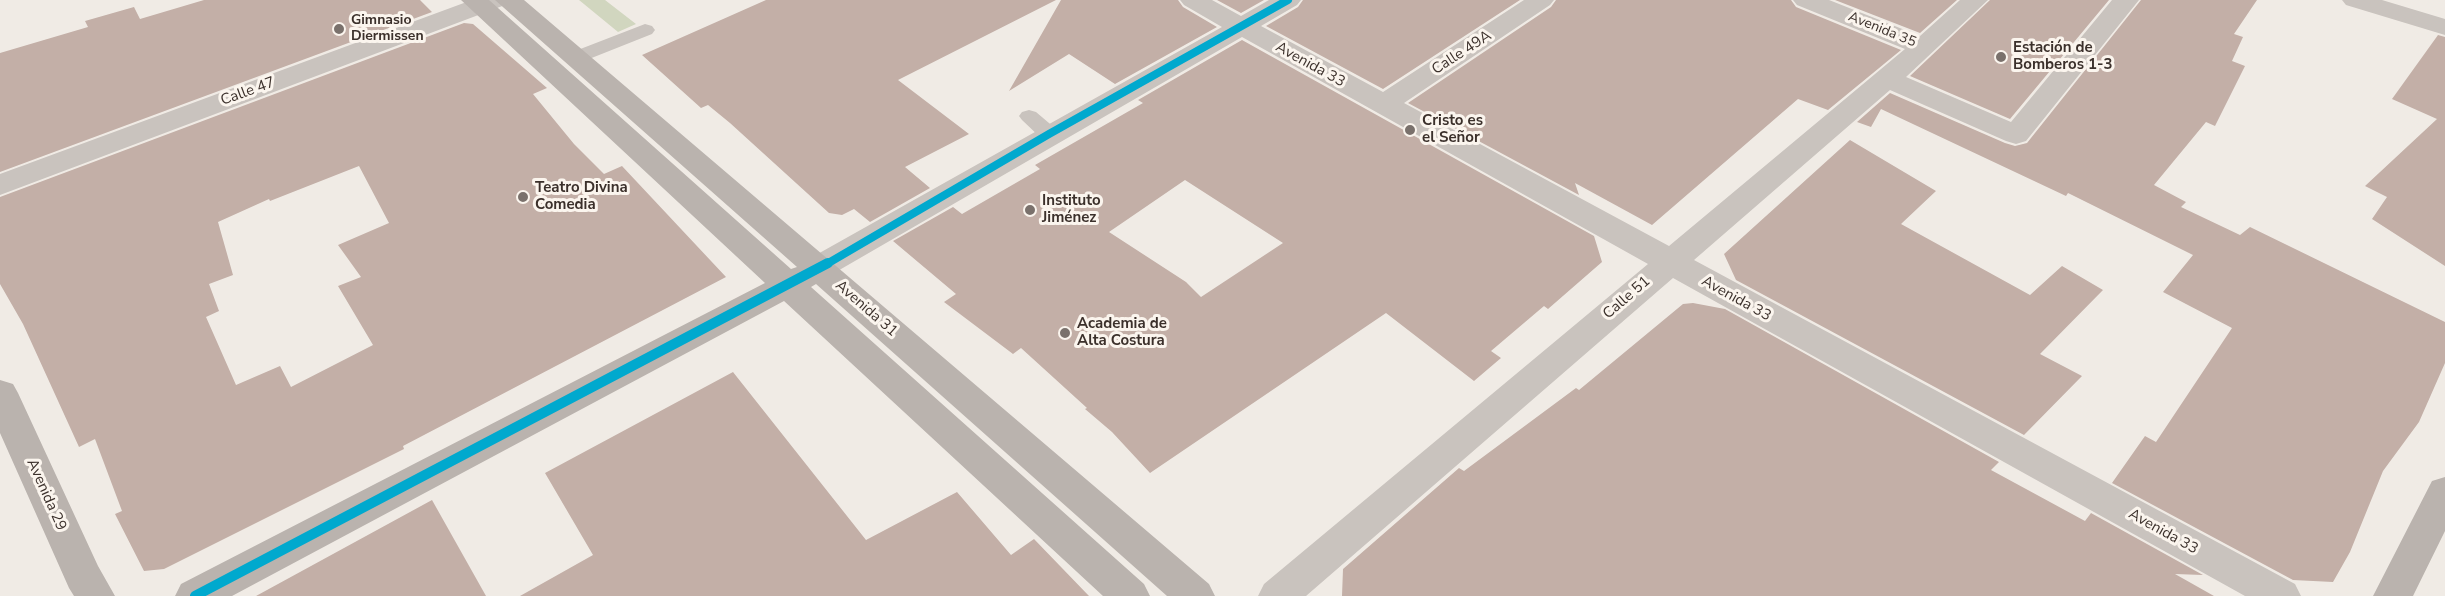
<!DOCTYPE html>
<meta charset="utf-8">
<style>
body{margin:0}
canvas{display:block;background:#f0ebe5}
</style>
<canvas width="2445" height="596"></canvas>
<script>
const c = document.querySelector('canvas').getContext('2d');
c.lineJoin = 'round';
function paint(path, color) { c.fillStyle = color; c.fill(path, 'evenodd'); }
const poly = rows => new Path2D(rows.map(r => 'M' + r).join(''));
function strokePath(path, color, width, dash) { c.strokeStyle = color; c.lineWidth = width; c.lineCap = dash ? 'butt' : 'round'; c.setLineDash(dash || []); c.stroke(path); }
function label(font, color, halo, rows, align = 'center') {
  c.font = font + ' "Nunito Sans",sans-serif'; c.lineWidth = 6; c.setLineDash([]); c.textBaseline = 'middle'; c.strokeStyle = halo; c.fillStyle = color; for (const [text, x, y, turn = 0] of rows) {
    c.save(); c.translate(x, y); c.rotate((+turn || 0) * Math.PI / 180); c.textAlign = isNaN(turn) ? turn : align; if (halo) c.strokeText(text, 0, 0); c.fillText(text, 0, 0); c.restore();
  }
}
const green = poly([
 [579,0,605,0,636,24,618,32]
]);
const building = poly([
 [204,0,420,0,432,12,0,172,0,53,88,27,85,21,134,7,140,19],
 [766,0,1056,0,898,80,969,134,905,167,930,188,870,222,854,209,842,215,829,213,730,123,708,105,701,108,642,55],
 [1061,0,1178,0,1183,7,1217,27,1115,84,1069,54,1009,91],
 [1217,0,1264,0,1241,13],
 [1303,0,1520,0,1383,89,1266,26,1298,7],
 [1556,0,1791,0,1796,7,1901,50,1828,110,1798,99,1652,225,1575,183,1579,195,1408,103,1551,7],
 [1835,0,1957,0,1920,33],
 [1990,0,2109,0,2010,119,1910,76],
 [2141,0,2257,0,2234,34,2243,37,2232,61,2245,66,2215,126,2206,122,2154,185,2186,202,2181,207,2240,235,2250,227,2445,322,2445,363,2419,422,2383,471,2350,552,2333,582,2293,580,2112,483,2145,436,2156,442,2232,328,2163,292,2193,255,2068,193,2066,196,1881,109,1871,127,1857,122,1890,93,2005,143,2015,146,2027,143],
 [464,23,473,24,547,88,533,94,574,144,604,174,622,166,726,277,403,446,404,449,164,569,144,571,115,514,122,511,95,439,79,447,23,324,0,284,0,197],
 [359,166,389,223,338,245,361,277,338,286,373,345,291,387,280,366,236,385,206,317,219,311,209,284,233,275,218,222,269,199,270,201],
 [2438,35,2445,37,2445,266,2372,219,2387,197,2365,186,2437,119,2392,99],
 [1242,40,1594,236,1602,262,1548,309,1544,306,1491,351,1501,358,1474,381,1386,313,1150,473,1112,432,1085,409,1087,408,1021,348,1013,354,944,302,956,294,893,241,953,207,962,214,1040,169,1035,165,1143,103,1138,100],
 [1185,180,1283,243,1201,297,1186,282,1109,232],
 [1850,140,1936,191,1901,224,2030,295,2062,266,2103,290,2040,354,2082,376,2024,435,1736,280,1724,254],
 [1693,303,1725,309,1999,462,1991,470,2085,521,2091,513,2203,575,2175,574,2214,596,1342,596,1343,569,1459,468,1464,471,1576,388,1579,390,1683,304],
 [733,372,866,540,957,492,1011,555,1034,539,1089,596,520,596,593,555,545,473],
 [432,500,486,596,256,596]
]);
const lane = poly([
 [645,24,652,26,655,30,652,34,584,61,570,61,567,57,570,53,645,24],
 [1029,110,1036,112,1056,129,1060,134,1056,139,1049,140,1042,139,1022,120,1019,116,1022,112,1029,110]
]);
const street = poly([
 [472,0,509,0,505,5,0,195,0,174,472,0],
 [1180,0,1212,0,1241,16,1269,0,1301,0,1297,5,1261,26,1383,92,1524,0,1554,0,1550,5,1404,103,1669,246,1905,49,1797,5,1793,0,1829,0,1920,36,1960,0,1988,0,1906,77,2011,122,2112,0,2139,0,2026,141,2016,144,2006,141,1890,90,1694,260,2295,584,2301,596,2245,596,1673,278,1306,596,1258,596,1264,584,1648,264,1242,37,829,276,818,279,807,276,802,268,807,260,1222,27,1184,5,1180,0],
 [2342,0,2382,0,2445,19,2445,35,2346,5,2342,0]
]);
const secondary = poly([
 [461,0,489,0,791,269,797,267,495,0,524,0,1209,584,1215,596,1167,596,816,284,811,287,1144,584,1150,596,1103,596,784,301,232,596,175,596,181,584,765,283,461,0],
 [0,380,13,384,18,393,98,566,115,596,74,596,69,588,0,433,0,380],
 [2445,477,2445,531,2413,596,2373,596,2432,481,2445,477]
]);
const bus1Far1 = poly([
 [825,265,1049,134,1288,0]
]);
const bus1 = poly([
 [195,596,828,263]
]);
const markers = [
 [339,29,6,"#7a716c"],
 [2001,57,6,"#7a716c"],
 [1410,130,6,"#7a716c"],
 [523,197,6,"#7a716c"],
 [1030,210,6,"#7a716c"],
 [1065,333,6,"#7a716c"]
];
const farPoinames = [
 ["Gimnasio",351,21],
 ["Diermissen",351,37]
];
const farStreetnames = [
 ["Avenida 35",1882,30,22]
];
const poiNames = [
 ["Estación de",2013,48],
 ["Bomberos 1-3",2013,65],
 ["Cristo es",1422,121],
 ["el Señor",1422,138],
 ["Teatro Divina",535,188],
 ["Comedia",535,205],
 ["Instituto",1042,201],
 ["Jiménez",1042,218],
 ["Academia de",1077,324],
 ["Alta Costura",1077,341]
];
const streetNames = [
 ["Calle 49A",1462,53,-33],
 ["Avenida 33",1310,65,29],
 ["Calle 47",248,92,-20],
 ["Calle 51",1627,298,-41],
 ["Avenida 33",1736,299,29],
 ["Avenida 31",866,309,41],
 ["Avenida 29",46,495,66],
 ["Avenida 33",2163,532,29]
];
paint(green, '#d1d6bf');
paint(building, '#c3afa7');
paint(lane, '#c9c3be');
paint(street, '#c9c3be');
paint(secondary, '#bab3ae');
strokePath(bus1Far1, '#00a9ce', 8);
strokePath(bus1, '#00a9ce', 10);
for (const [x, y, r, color] of markers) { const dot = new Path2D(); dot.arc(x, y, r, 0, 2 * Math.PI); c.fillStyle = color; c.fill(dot); strokePath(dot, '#fbf5ee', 2); }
label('bold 14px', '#3b302b', '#fbf5ee', farPoinames, 'left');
label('14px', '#3b302b', '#fbf5ee', farStreetnames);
label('bold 15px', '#3b302b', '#fbf5ee', poiNames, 'left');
label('15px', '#3b302b', '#fbf5ee', streetNames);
</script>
